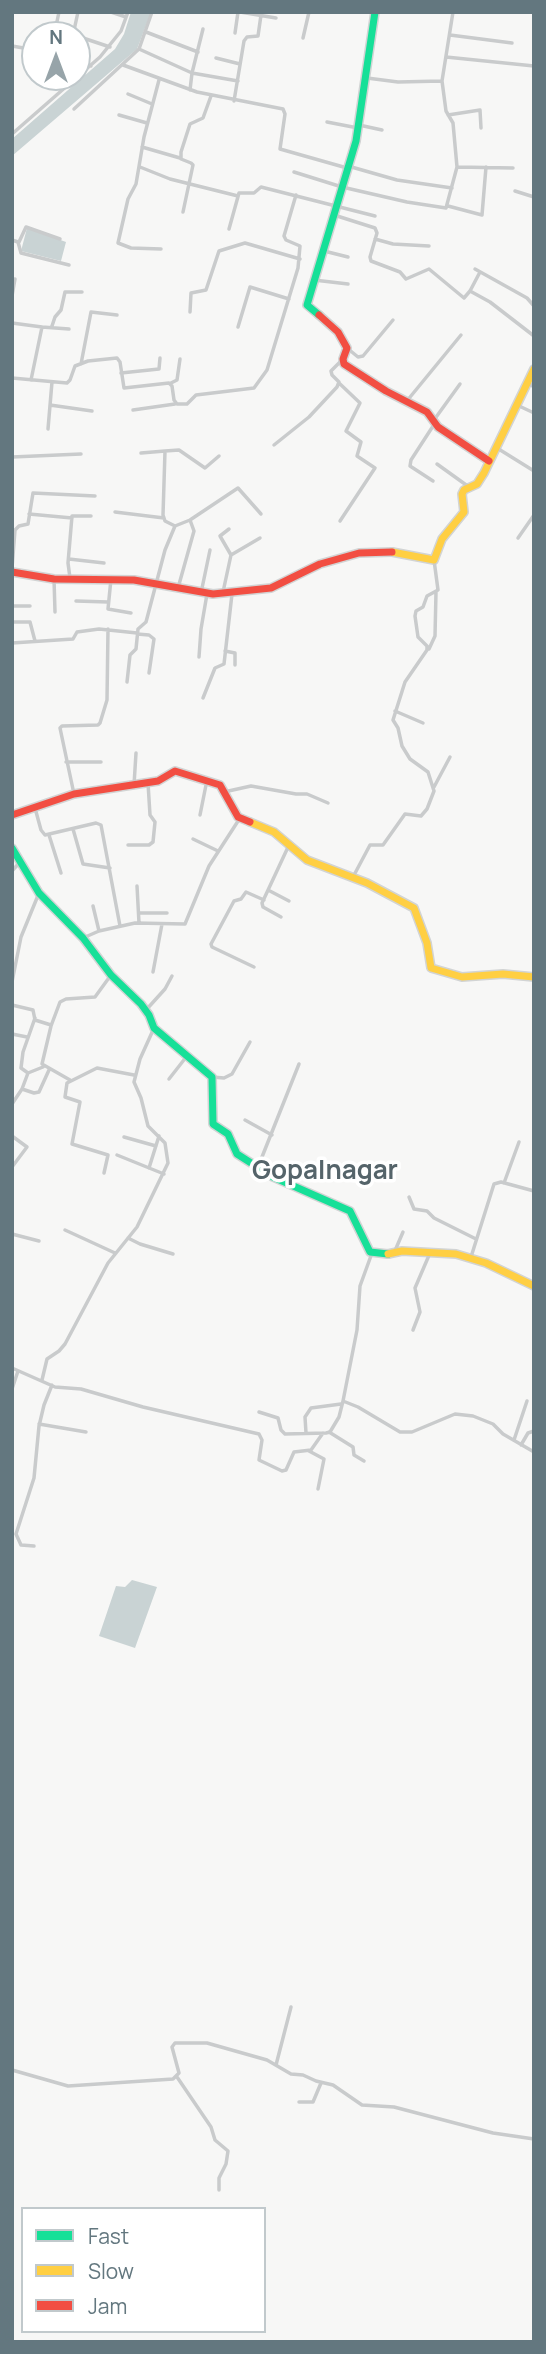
<!DOCTYPE html>
<style>
body{margin:0}
#map{position:relative;width:546px;height:2354px;overflow:hidden;background:#f7f7f6;font-family:Manrope,sans-serif}
canvas{display:block}
.frame{position:absolute;inset:0;border:14px solid #63777f;pointer-events:none}
.legend{position:absolute;left:21px;top:2207px;width:245px;height:126px;box-sizing:border-box;background:#fff;border:2px solid #c1c9cc;margin:0;padding:9px 12px;list-style:none;font-size:21px;color:#63777f}
.legend li{display:flex;align-items:center;gap:14px;height:35px}
.legend b{width:35px;border:2px solid #c1c9cc}
.north{position:absolute;left:21px;top:21px;width:70px;height:70px;box-sizing:border-box;background:#fff;border:2px solid #c1c9cc;border-radius:50%;rotate:0deg;font-size:19px;font-weight:700;line-height:28px;text-align:center;color:#63777f}
.north::after{content:'';display:block;margin:auto;width:24px;height:32px;background:#97a4a9;clip-path:polygon(50% 0,100% 100%,50% 72%,0 100%)}
</style>
<div id="map">
<canvas width="546" height="2354"></canvas>
<div class="frame"></div>
<ul class="legend">
<li><b style="height:9px;background:#16e098"></b>Fast</li>
<li><b style="height:9px;background:#ffcf43"></b>Slow</li>
<li><b style="height:9px;background:#f24e42"></b>Jam</li>
</ul>
<div class="north">N</div>
</div>
<script>
const c = document.querySelector('canvas').getContext('2d');
c.lineJoin = 'round';
function paint(path, color) { c.fillStyle = color; c.fill(path, 'evenodd'); }
const poly = rows => new Path2D(rows.map(r => 'M' + r).join(''));
function strokePath(path, color, width, dash) { c.strokeStyle = color; c.lineWidth = width; c.lineCap = dash ? 'butt' : 'round'; c.setLineDash(dash || []); c.stroke(path); }
function label(font, color, halo, rows, align = 'center') {
  c.font = font + ' Manrope,sans-serif'; c.lineWidth = 7; c.setLineDash([]); c.textBaseline = 'middle'; c.strokeStyle = halo; c.fillStyle = color; for (const [text, x, y, turn = 0] of rows) {
    c.save(); c.translate(x, y); c.rotate((+turn || 0) * Math.PI / 180); c.textAlign = isNaN(turn) ? turn : align; if (halo) c.strokeText(text, 0, 0); c.fillText(text, 0, 0); c.restore();
  }
}
const water = poly([
 [131,12,151,12,137,49,12,156,12,139,115,49,124,34],
 [27,228,66,242,61,261,21,251],
 [132,1580,157,1587,135,1648,99,1636,116,1586,125,1587]
]);
const street = poly([
 [59,12,55,31,59,34,74,35],
 [111,12,126,17],
 [240,12,276,18],
 [146,32,198,52],
 [235,33,238,12],
 [73,35,78,12],
 [450,35,512,43],
 [77,36,110,47],
 [303,38,309,12],
 [12,46,35,50],
 [139,49,192,73,203,29],
 [446,57,534,66],
 [216,58,240,64],
 [77,61,91,66],
 [123,65,197,92,283,109,285,114,280,149,347,168],
 [367,78,398,82,442,81,453,12],
 [53,80,54,77],
 [159,80,144,137,136,184,128,199,118,243,131,248,161,249],
 [442,81,446,111,453,123,457,167,513,168],
 [190,90,192,73,238,81],
 [128,94,152,104],
 [234,101,244,41,247,37,258,36,261,15],
 [74,109,139,49,152,12],
 [119,115,147,123],
 [448,115,480,110,481,128],
 [327,122,358,128],
 [359,125,382,130],
 [12,134,100,57,121,31,128,12],
 [142,147,180,158],
 [348,166,397,180,452,188],
 [140,167,170,179,238,196],
 [294,172,342,187,407,202,446,208,457,167],
 [515,191,534,197],
 [448,206,482,215,486,167],
 [183,212,193,165,191,163,181,159,181,152,190,124,203,118,211,96],
 [334,215,375,228,377,233,370,257,371,261,400,272,406,279,429,269,464,298,470,291,480,272],
 [229,229,239,193,254,193,261,187,375,216],
 [375,239,393,244,429,246],
 [12,240,18,242,21,253,69,265],
 [19,242,26,227,60,239],
 [324,251,348,257],
 [475,269,527,298,534,306],
 [314,280,348,284],
 [470,291,490,302,534,336],
 [12,296,15,279],
 [190,312,191,293,206,290,219,251,245,243,300,259],
 [12,323,42,327],
 [52,326,55,317,61,310,65,292,82,292],
 [238,327,250,287,289,299],
 [347,348,358,357,363,356,393,320],
 [81,364,91,312,117,315],
 [121,373,159,369,160,358],
 [12,378,67,383,70,380,75,366,88,361,117,358,120,362,124,388,169,383,172,386,174,400,177,404,187,404,196,395,254,388,267,370,298,268,300,246,286,240,284,236,296,195],
 [31,380,42,327,69,329],
 [527,382,534,387],
 [171,383,177,380,180,359],
 [339,383,360,403,346,431,361,442,357,456,375,468,340,521],
 [406,402,461,335],
 [50,405,92,411],
 [517,405,534,413],
 [133,410,175,404],
 [434,420,460,384],
 [48,429,52,382],
 [274,445,309,417,337,387,339,382,332,375,331,371,343,359],
 [497,448,534,471],
 [165,451,179,450,205,468,219,456],
 [141,453,165,451,163,515,165,521,175,526],
 [12,457,81,454],
 [437,464,469,487],
 [433,481,410,466,411,460,435,423],
 [115,512,164,518],
 [29,514,72,518],
 [229,529,220,536,231,555],
 [518,538,534,515],
 [69,559,104,563],
 [12,568,15,530,19,526,28,524,33,493,95,496],
 [70,578,68,563,72,516,91,516],
 [54,579,55,612],
 [111,579,108,609,131,613],
 [178,588,194,531,190,520],
 [223,592,231,555,260,538],
 [201,593,210,550],
 [76,601,108,602],
 [12,606,30,606],
 [12,622,30,622,35,641],
 [137,634,149,635,154,639,149,673],
 [12,643,73,639,77,632,99,629,137,633],
 [429,649,435,636,436,592],
 [225,651,235,653,235,665],
 [199,657,201,629,207,594],
 [127,682,130,655,136,649,138,629,146,622,165,550,175,526,190,520,238,488,261,514],
 [203,698,215,668,224,664,232,594],
 [395,711,423,723],
 [66,762,101,762],
 [134,785,136,753],
 [434,787,450,757],
 [224,792,251,786,296,794,307,794,328,803],
 [74,794,60,728,62,726,98,725,100,723,107,700,108,629],
 [35,808,41,830,45,835,96,823,101,825,120,926],
 [200,815,207,780],
 [73,829,83,864,110,868],
 [49,835,61,873],
 [193,839,218,851],
 [128,845,149,845,153,842,155,822,150,815,148,783],
 [12,871,20,862],
 [353,877,370,845,383,845,405,814,421,816,427,809,434,791,428,772,410,759,402,746,398,728,393,720,405,682,427,650,427,646,418,637,415,616,416,611,423,607,427,596,438,590,434,560],
 [137,886,139,923],
 [268,890,289,901],
 [93,906,99,931],
 [139,913,167,913],
 [281,917,263,907,262,903,289,845],
 [83,938,99,931,135,923,185,924,209,866,240,818],
 [254,967,212,947,211,944,234,901,241,899,246,892,264,900],
 [153,972,162,924],
 [12,982,21,937,39,893],
 [12,1005,33,1010,35,1020,51,1025],
 [146,1010,165,989,172,976],
 [12,1034,27,1037],
 [28,1073,21,1068,23,1052,35,1018],
 [212,1077,224,1078,232,1074,250,1042],
 [169,1079,187,1056],
 [70,1080,42,1064,51,1026,60,1002,66,999,95,997,111,975],
 [22,1089,28,1073,43,1067],
 [12,1104,22,1089,34,1093,39,1092,49,1070],
 [245,1120,272,1135],
 [12,1136,27,1147,12,1167],
 [124,1137,156,1146],
 [117,1155,164,1174],
 [258,1167,299,1064],
 [149,1168,159,1136],
 [104,1173,108,1155,72,1144,80,1102,65,1097,67,1083,97,1068,134,1075],
 [504,1183,519,1142],
 [409,1197,414,1209,427,1211,434,1218,476,1239],
 [65,1230,115,1253],
 [12,1234,39,1241],
 [128,1238,140,1244,173,1254],
 [372,1253,360,1286,357,1330,343,1401,358,1407,400,1432,412,1432,455,1414,473,1416,493,1424,503,1434,534,1452],
 [394,1253,403,1232],
 [471,1257,494,1184,501,1182,534,1191],
 [413,1330,420,1312,415,1288,430,1253],
 [12,1368,55,1387,81,1389,143,1407,259,1434,262,1440,259,1460,282,1471,286,1470,294,1452,311,1450,323,1433],
 [42,1380,47,1359,59,1351,65,1344,108,1263,137,1227,168,1163,165,1143,148,1126,141,1098,134,1082,140,1059,154,1028],
 [12,1389,18,1371],
 [259,1412,278,1418,281,1430,285,1434,326,1433,330,1432,339,1417,343,1401],
 [39,1424,86,1432],
 [329,1432,353,1447,354,1455,364,1461],
 [306,1433,305,1417,311,1408,341,1404],
 [514,1440,527,1401],
 [521,1445,528,1433,534,1431],
 [309,1451,324,1459,318,1489],
 [34,1546,21,1545,16,1534,34,1478,39,1426,44,1405,52,1385],
 [276,2065,291,2007],
 [12,2070,68,2086,173,2079,179,2073,172,2047,175,2043,207,2043,267,2060,291,2074,303,2075,316,2081,333,2085,362,2105,394,2107,493,2133,534,2139],
 [177,2077,211,2127,215,2140,228,2151,226,2164,219,2178,219,2190],
 [299,2102,313,2102,321,2083]
]);
const fast = poly([
 [319,315,307,305,356,141,375,12],
 [12,848,39,893,83,938,111,975,141,1004,149,1015,154,1028,212,1077,213,1124,228,1134,237,1154,273,1177,350,1211,370,1252,388,1254]
]);
const slow = poly([
 [392,552,434,560,442,539,464,512,462,494,464,490,477,484,484,473,534,369],
 [250,822,274,832,307,860,367,883,414,908,427,943,431,968,462,977,503,974,534,977],
 [388,1254,402,1251,456,1254,486,1263,534,1286]
]);
const jam = poly([
 [319,315,338,332,347,348,343,359,344,364,386,391,427,412,438,427,489,461],
 [12,572,54,579,134,580,213,594,271,588,320,564,359,553,392,552],
 [12,815,74,794,158,781,175,771,220,785,238,817,250,822]
]);
const districtNames = [
 ["Gopalnagar",325,1172]
];
paint(water, '#c9d3d4');
strokePath(fast, '#d2d4d4', 10);
strokePath(slow, '#d2d4d4', 10);
strokePath(jam, '#d2d4d4', 10);
strokePath(street, '#c9cbcc', 3.5);
strokePath(fast, '#16e098', 7);
strokePath(slow, '#ffcf43', 7);
strokePath(jam, '#f24e42', 7);
label('bold 26px', '#55646a', '#fff', districtNames);
</script>
